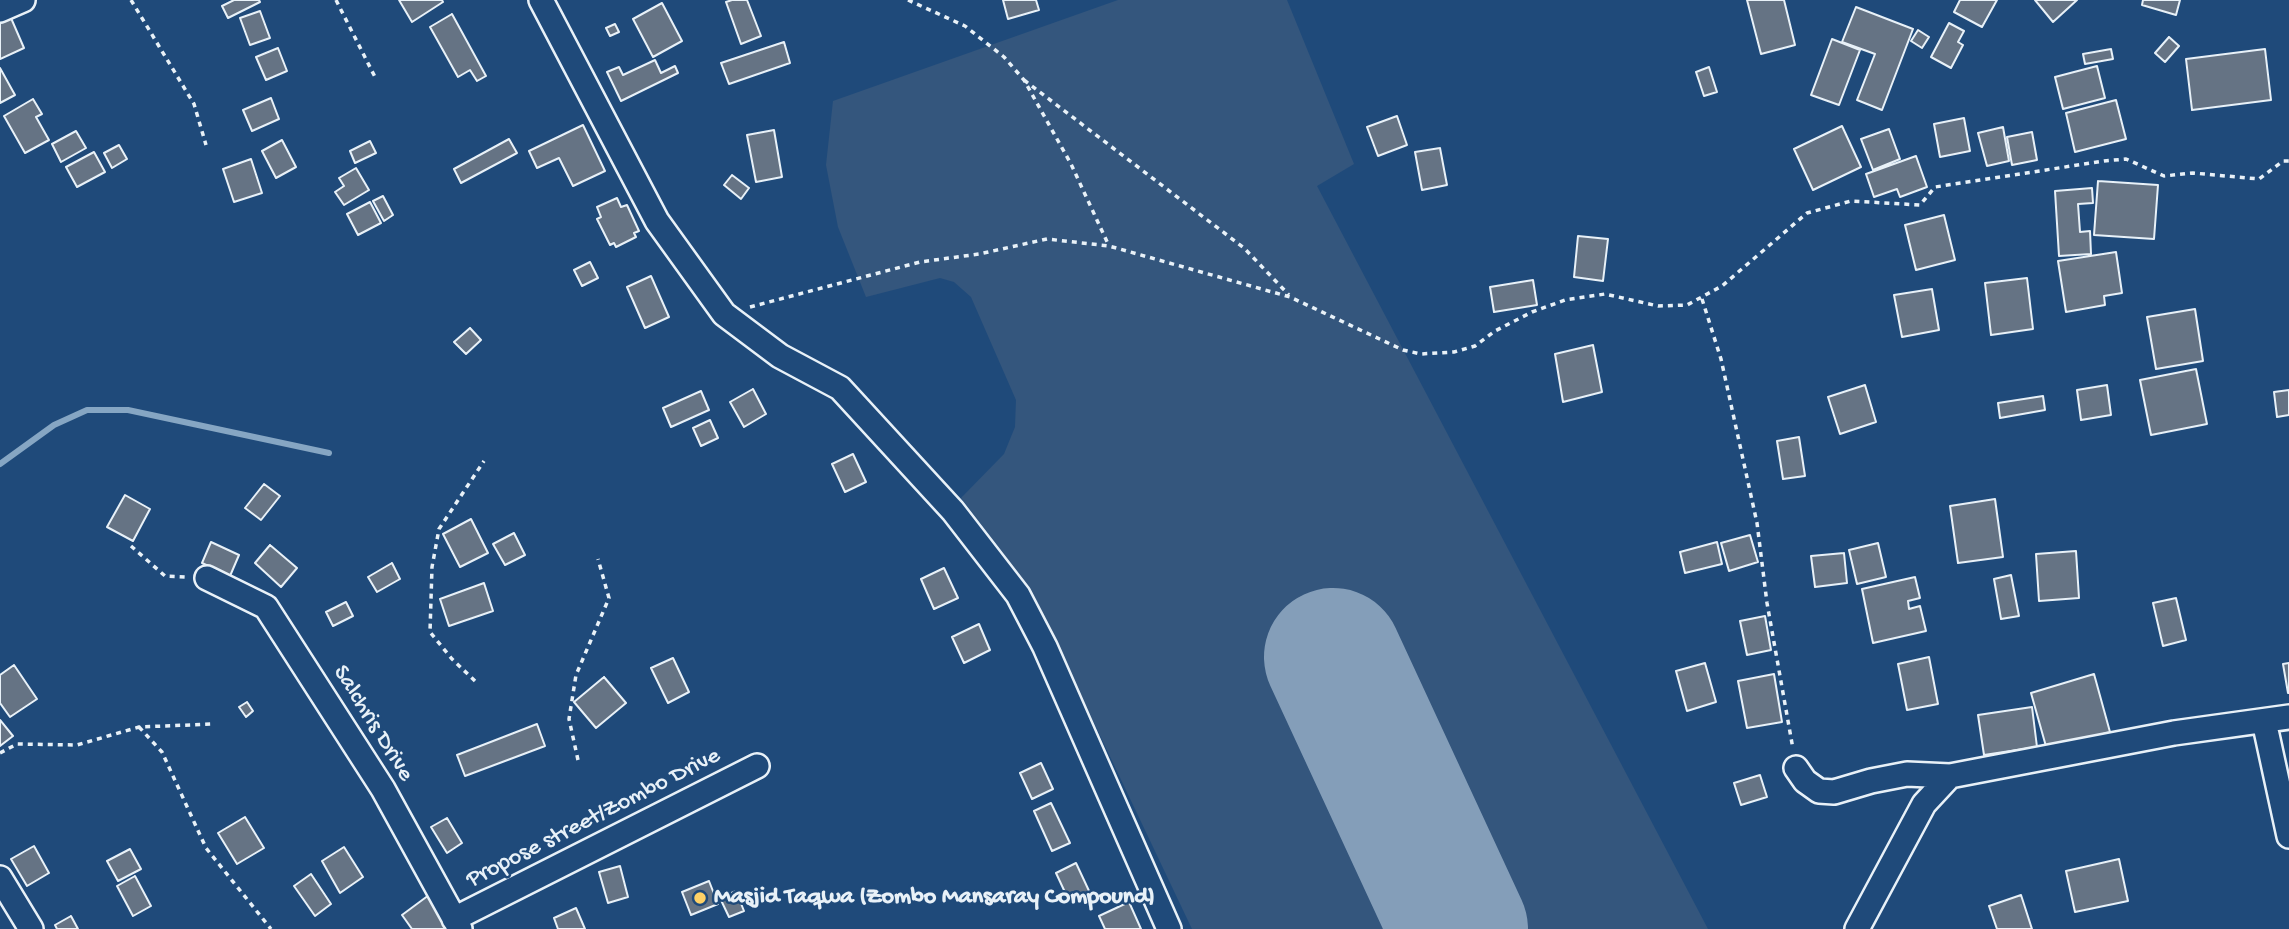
<!DOCTYPE html>
<style>
body{margin:0}
canvas{display:block;background:#1f4a7a}
</style>
<canvas width="2289" height="929"></canvas>
<script>
const c = document.querySelector('canvas').getContext('2d');
c.lineJoin = 'round';
function paint(path, color) { c.fillStyle = color; c.fill(path, 'evenodd'); }
const poly = rows => new Path2D(rows.map(r => 'M' + r).join(''));
function strokePath(path, color, width, dash) { c.strokeStyle = color; c.lineWidth = width; c.lineCap = dash ? 'butt' : 'round'; c.setLineDash(dash || []); c.stroke(path); }
function label(font, color, halo, rows, align = 'center') {
  c.font = font + ' "Gochi Hand",sans-serif'; c.lineWidth = 5; c.setLineDash([]); c.textBaseline = 'middle'; c.strokeStyle = halo; c.fillStyle = color; for (const [text, x, y, turn = 0] of rows) {
    c.save(); c.translate(x, y); c.rotate((+turn || 0) * Math.PI / 180); c.textAlign = isNaN(turn) ? turn : align; if (halo) c.strokeText(text, 0, 0); c.fillText(text, 0, 0); c.restore();
  }
}
const built = poly([
 [1118,0,1287,0,1354,164,1317,186,1708,929,1192,929,1048,626,1004,554,961,498,1004,454,1015,427,1016,400,971,297,954,282,940,278,866,297,838,227,826,165,833,101]
]);
const stream = poly([
 [0,464,54,425,87,410,128,410,329,453]
]);
const runway = poly([
 [1333,657,1459,929]
]);
const building = poly([
 [234,0,259,0,260,2,228,18,222,6,234,0],
 [399,0,442,0,443,2,412,22,399,0],
 [732,0,747,0,761,36,741,44,726,2,732,0],
 [1003,0,1036,0,1039,10,1008,19,1003,0],
 [1747,0,1784,0,1795,45,1761,54,1747,0],
 [1960,0,1997,0,1982,27,1954,12,1960,0],
 [2035,0,2077,0,2053,22,2035,0],
 [2143,0,2180,0,2176,15,2142,5,2143,0],
 [662,3,682,41,653,57,633,19,662,3],
 [1856,7,1913,29,1882,110,1857,100,1875,54,1842,42,1856,7],
 [260,11,270,38,250,45,240,18,260,11],
 [452,14,486,76,477,81,470,70,458,77,430,27,452,14],
 [11,18,24,48,0,59,0,23,11,18],
 [1949,23,1964,31,1958,42,1963,45,1951,68,1931,57,1949,23],
 [615,24,619,32,610,36,606,28,615,24],
 [1918,30,1929,37,1922,48,1911,41,1918,30],
 [2169,37,2179,46,2165,62,2155,53,2169,37],
 [1832,39,1860,50,1839,105,1811,95,1832,39],
 [784,42,790,63,729,84,721,63,784,42],
 [278,48,287,71,266,80,256,57,278,48],
 [2111,49,2113,59,2085,64,2083,54,2111,49],
 [2265,49,2271,100,2192,110,2186,59,2265,49],
 [655,60,661,73,675,66,678,73,621,101,607,72,619,67,623,75,655,60],
 [2097,66,2105,98,2063,109,2055,77,2097,66],
 [1709,67,1717,92,1704,96,1696,72,1709,67],
 [0,68,15,95,0,103,0,68],
 [271,98,279,119,252,131,243,110,271,98],
 [33,99,42,114,36,117,49,140,25,153,4,116,33,99],
 [2116,100,2126,139,2075,152,2066,113,2116,100],
 [1397,116,1407,145,1378,156,1367,127,1397,116],
 [1964,118,1970,151,1940,157,1934,124,1964,118],
 [583,125,605,171,573,186,559,158,537,168,529,151,583,125],
 [1842,126,1861,167,1813,190,1794,149,1842,126],
 [2003,127,2009,161,1987,166,1978,133,2003,127],
 [1889,129,1900,159,1873,170,1861,139,1889,129],
 [774,130,782,177,756,182,747,135,774,130],
 [76,131,86,148,61,162,52,144,76,131],
 [2032,132,2037,160,2012,165,2007,137,2032,132],
 [509,139,517,153,461,183,454,169,509,139],
 [282,140,296,167,276,178,262,151,282,140],
 [370,141,376,153,355,163,350,151,370,141],
 [119,145,127,159,112,168,104,153,119,145],
 [1440,148,1447,185,1422,190,1415,152,1440,148],
 [94,152,105,172,77,187,66,167,94,152],
 [1916,156,1927,187,1900,197,1897,189,1874,197,1866,174,1916,156],
 [251,159,262,193,234,202,223,169,251,159],
 [356,168,369,190,344,205,335,192,344,186,339,178,356,168],
 [732,175,749,188,741,199,724,185,732,175],
 [2098,181,2158,185,2154,239,2094,235,2098,181],
 [2092,188,2093,203,2078,204,2080,232,2090,231,2091,254,2059,256,2055,191,2092,188],
 [383,196,393,215,384,221,373,201,383,196],
 [617,198,621,207,627,205,639,231,634,233,636,237,616,247,614,243,610,245,597,219,601,217,597,207,617,198],
 [370,202,381,223,358,235,347,214,370,202],
 [1944,215,1955,260,1916,270,1905,225,1944,215],
 [1578,236,1608,239,1603,281,1574,277,1578,236],
 [2116,252,2122,293,2104,296,2105,305,2066,312,2058,261,2116,252],
 [590,262,598,278,582,286,574,270,590,262],
 [651,276,669,317,645,328,627,287,651,276],
 [2027,278,2033,329,1991,335,1985,283,2027,278],
 [1533,280,1537,305,1494,312,1490,287,1533,280],
 [1932,289,1939,330,1902,337,1894,295,1932,289],
 [2195,309,2203,361,2156,369,2147,317,2195,309],
 [470,328,481,340,466,354,454,342,470,328],
 [1593,345,1602,392,1563,402,1555,354,1593,345],
 [2196,369,2207,424,2151,435,2140,380,2196,369],
 [1865,385,1876,422,1840,434,1828,397,1865,385],
 [2107,385,2111,415,2081,420,2077,390,2107,385],
 [753,389,766,414,744,427,730,402,753,389],
 [2289,390,2289,415,2277,417,2274,392,2289,390],
 [701,391,709,410,671,427,663,408,701,391],
 [2043,396,2045,410,2000,418,1998,403,2043,396],
 [710,420,718,438,701,446,693,428,710,420],
 [1799,437,1805,476,1783,479,1777,441,1799,437],
 [853,454,866,482,845,492,832,464,853,454],
 [264,484,280,496,261,520,245,508,264,484],
 [125,495,150,509,133,541,107,527,125,495],
 [1995,499,2003,557,1958,563,1950,506,1995,499],
 [471,519,488,553,460,567,443,534,471,519],
 [514,533,525,555,505,565,493,544,514,533],
 [1750,535,1758,562,1729,571,1721,543,1750,535],
 [211,542,239,555,230,576,202,563,211,542],
 [1717,542,1722,564,1685,573,1680,552,1717,542],
 [1878,543,1886,577,1857,584,1849,550,1878,543],
 [270,545,297,568,281,587,255,563,270,545],
 [2076,551,2079,598,2039,601,2036,554,2076,551],
 [1844,553,1847,583,1815,587,1811,556,1844,553],
 [392,563,400,579,377,592,368,577,392,563],
 [944,568,958,598,934,609,921,579,944,568],
 [2011,575,2019,616,2001,619,1994,579,2011,575],
 [1915,577,1920,598,1908,601,1909,609,1920,606,1926,631,1873,643,1862,589,1915,577],
 [484,583,493,611,449,626,440,599,484,583],
 [2176,598,2186,640,2163,646,2153,603,2176,598],
 [346,602,353,616,333,626,326,612,346,602],
 [1765,616,1771,650,1747,655,1740,621,1765,616],
 [979,624,990,650,964,663,952,637,979,624],
 [1929,657,1938,704,1907,710,1898,664,1929,657],
 [673,658,689,692,668,703,651,668,673,658],
 [1705,663,1716,702,1687,711,1676,671,1705,663],
 [2289,663,2289,693,2288,693,2283,664,2289,663],
 [14,665,37,699,10,717,0,703,0,675,14,665],
 [1774,674,1782,722,1747,728,1738,681,1774,674],
 [2094,674,2110,732,2047,750,2031,693,2094,674],
 [604,677,626,703,596,728,574,702,604,677],
 [247,702,253,711,246,717,239,707,247,702],
 [2032,707,2037,747,1984,755,1978,715,2032,707],
 [0,720,13,736,0,746,0,720],
 [537,724,545,746,465,776,457,755,537,724],
 [1041,763,1053,789,1032,799,1020,773,1041,763],
 [1760,775,1767,797,1741,805,1734,783,1760,775],
 [1051,803,1070,843,1052,851,1034,811,1051,803],
 [245,817,264,848,237,864,218,833,245,817],
 [447,818,462,843,447,853,431,827,447,818],
 [34,846,49,873,27,886,11,859,34,846],
 [344,847,363,877,340,893,322,861,344,847],
 [130,849,141,869,118,881,107,861,130,849],
 [2119,859,2128,901,2075,912,2066,871,2119,859],
 [1076,863,1090,893,1070,903,1056,873,1076,863],
 [620,866,628,897,608,903,599,872,620,866],
 [311,874,331,904,315,916,294,886,311,874],
 [135,876,151,906,133,916,117,886,135,876],
 [709,881,718,904,691,915,682,892,709,881],
 [736,891,744,911,729,917,720,898,736,891],
 [429,895,454,929,412,929,402,915,429,895],
 [2021,895,2032,929,1997,929,1989,906,2021,895],
 [1129,902,1141,929,1105,929,1099,916,1129,902],
 [576,908,585,929,558,929,554,918,576,908],
 [71,916,78,929,57,929,55,925,71,916]
]);
const path = poly([
 [131,0,194,104,206,145],
 [336,0,375,77],
 [908,0,965,26,1004,57,1024,80,1071,164,1109,246],
 [1024,80,1244,248,1289,295],
 [1702,299,1721,359,1757,523,1767,603,1793,749],
 [750,307,920,262,979,254,1047,239,1109,246,1290,297,1403,350,1421,354,1454,352,1475,346,1495,331,1532,312,1565,300,1605,294,1658,306,1687,305,1722,286,1807,213,1851,201,1920,205,1935,187,2104,161,2126,159,2164,176,2193,173,2259,179,2283,161,2289,161],
 [131,546,165,576,187,577],
 [475,681,452,659,430,632,432,567,439,529,484,461],
 [139,727,162,752,206,848,271,929],
 [0,753,17,744,77,745,139,727,213,724],
 [578,760,569,719,576,675,609,598,598,559]
]);
const minor = poly([
 [541,0,657,221,724,314,780,356,840,388,953,511,1018,595,1045,647,1169,929],
 [0,10,23,0],
 [207,578,266,607,383,789,460,929],
 [2264,721,2289,836],
 [1796,768,1805,781,1819,791,1834,792,1871,781,1907,774,1950,776,2174,733,2289,717],
 [0,878,31,929],
 [454,919,757,766],
 [1857,929,1924,804,1950,776]
]);
const markers = [
 [700,898,7,"#ffd166"]
];
const streetNames = [
 ["Salchris Drive",372,724,58],
 ["Propose street/Zombo Drive",594,819,-27]
];
const poiNames = [
 ["Masjid Taqwa (Zombo Mansaray Compound)",714,898]
];
paint(built, '#34567d');
strokePath(stream, '#86a6c3', 6);
strokePath(runway, '#849eb9', 138);
paint(building, '#657384');
strokePath(building, '#e8f1f8', 2);
strokePath(minor, '#e8f1f8', 28);
strokePath(path, '#e8f1f8', 3.5, [5, 5]);
strokePath(minor, '#1f4a7a', 23);
for (const [x, y, r, color] of markers) { const dot = new Path2D(); dot.arc(x, y, r, 0, 2 * Math.PI); c.fillStyle = color; c.fill(dot); strokePath(dot, '#1f4a7a', 2.5); }
label('24px', '#e8f1f8', '#1f4a7a', streetNames);
label('bold 24px', '#e8f1f8', '#1f4a7a', poiNames, 'left');
</script>
